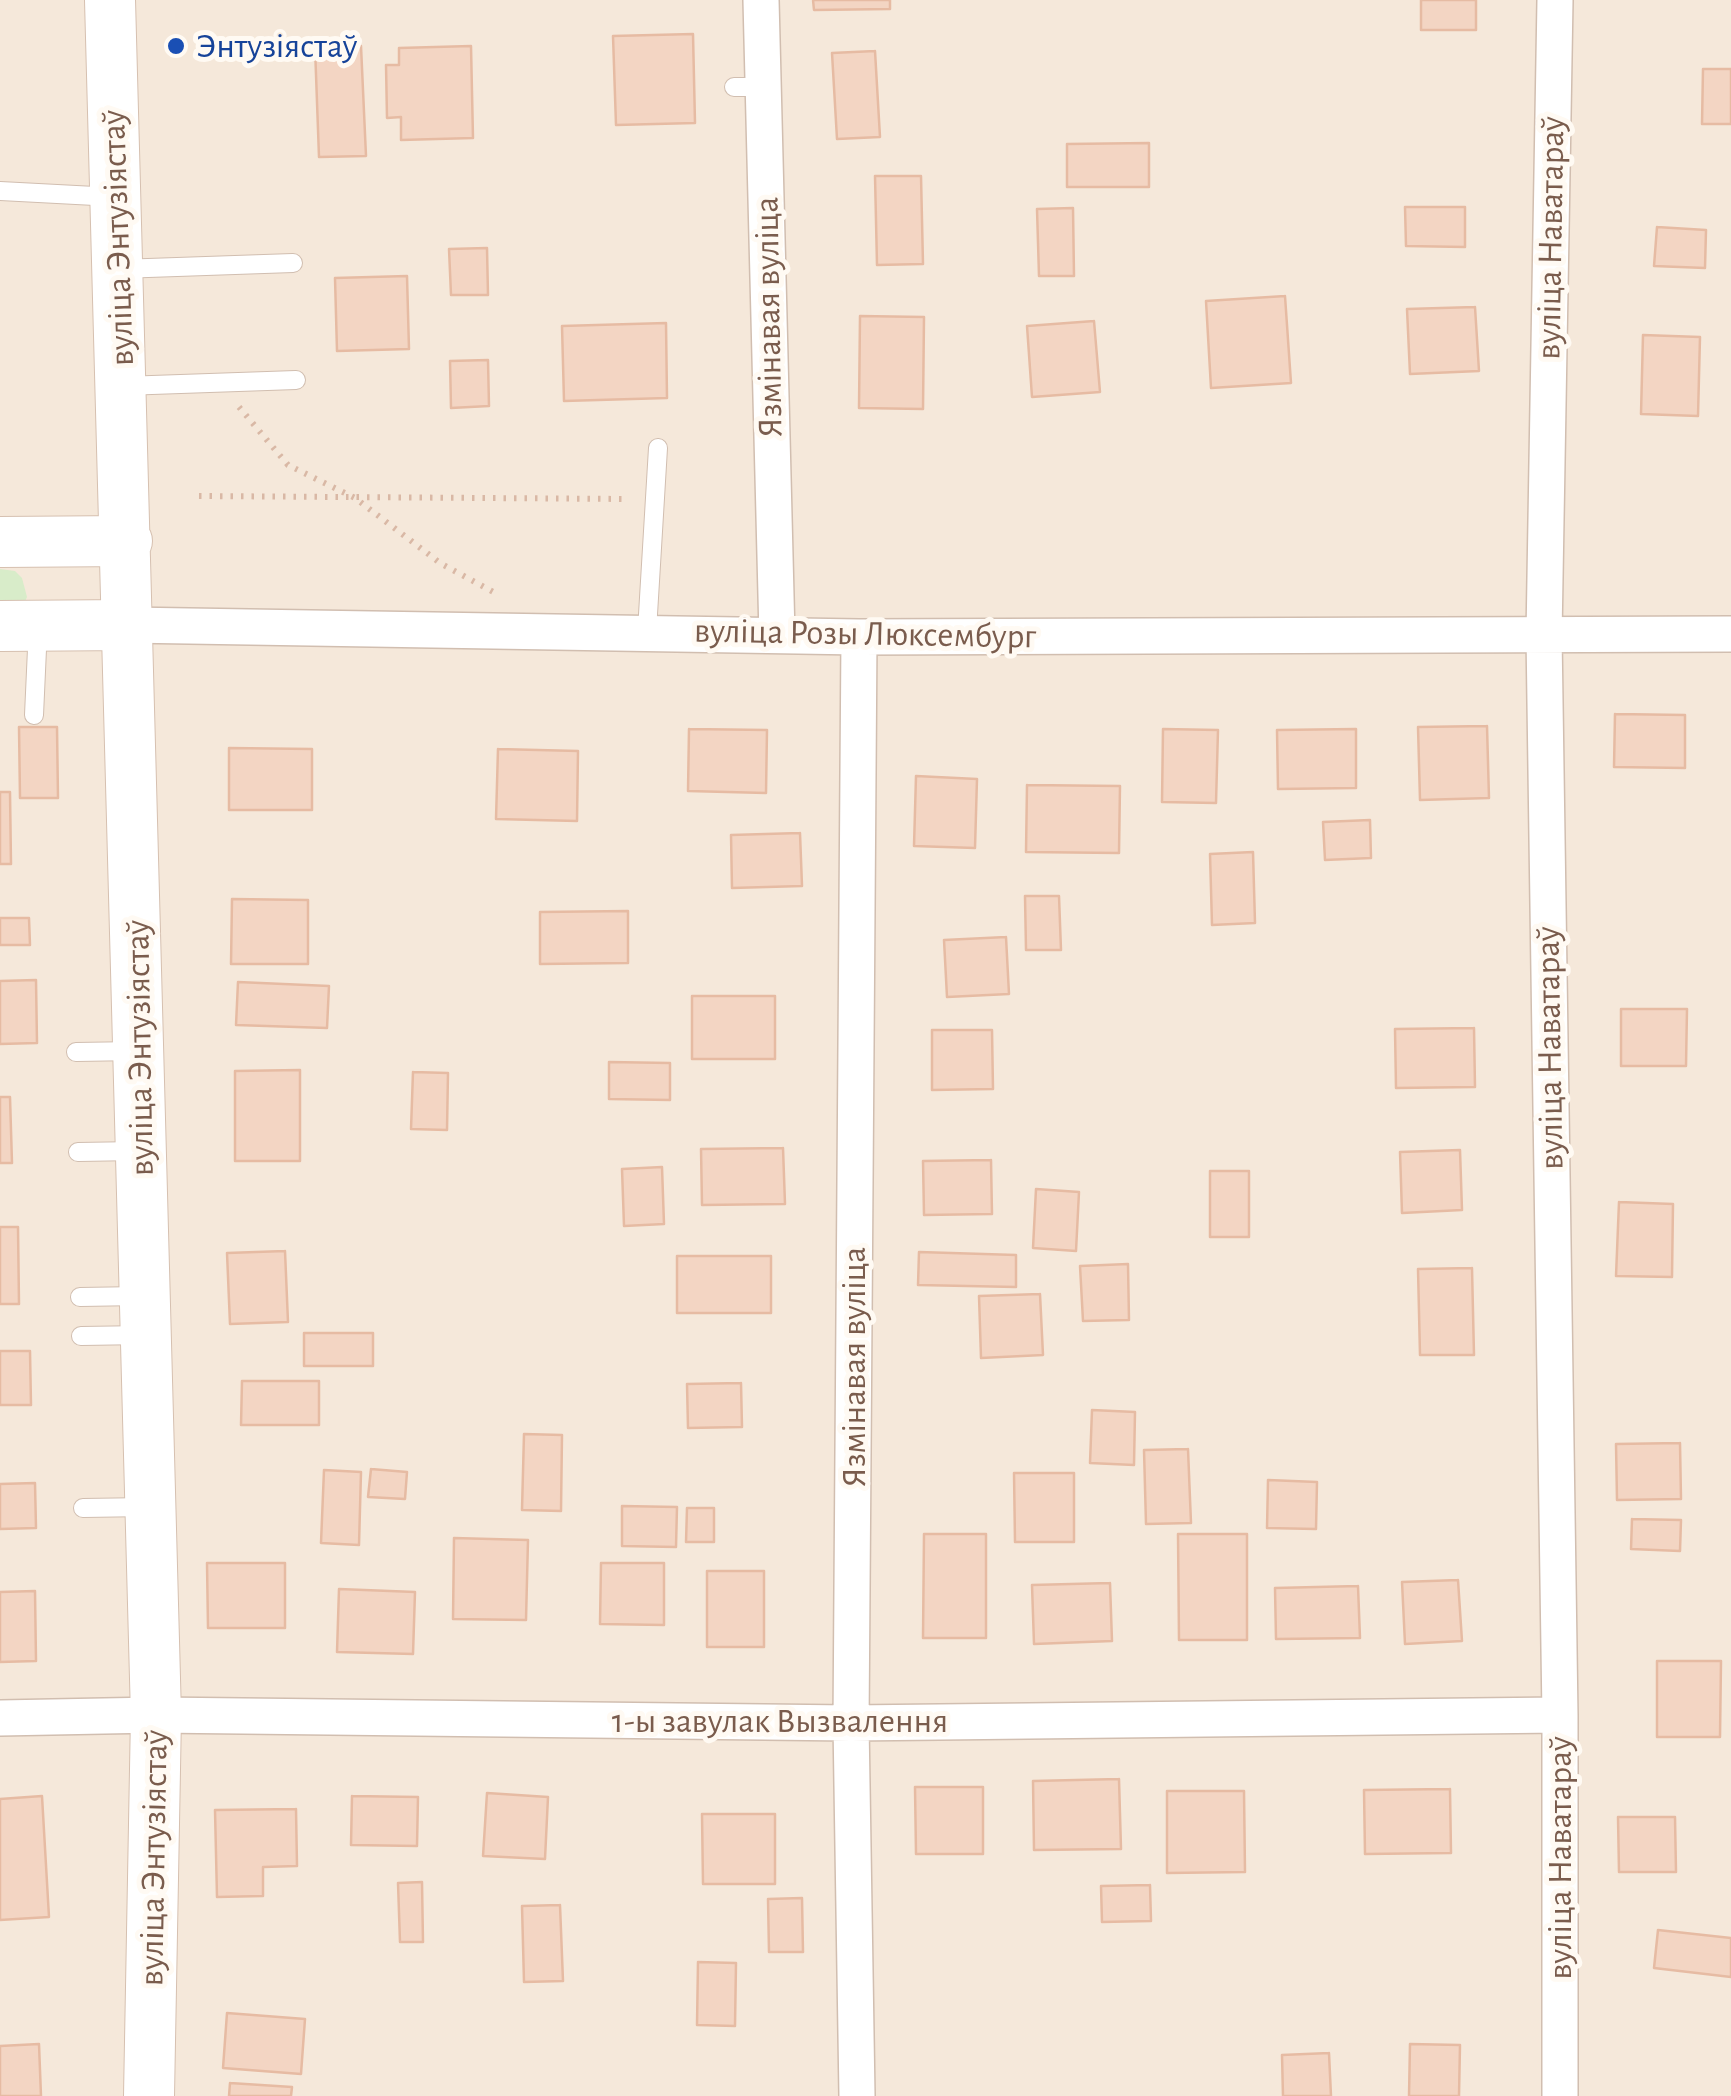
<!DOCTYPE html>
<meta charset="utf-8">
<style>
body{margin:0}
canvas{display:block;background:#fdf6ec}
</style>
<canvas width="1731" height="2096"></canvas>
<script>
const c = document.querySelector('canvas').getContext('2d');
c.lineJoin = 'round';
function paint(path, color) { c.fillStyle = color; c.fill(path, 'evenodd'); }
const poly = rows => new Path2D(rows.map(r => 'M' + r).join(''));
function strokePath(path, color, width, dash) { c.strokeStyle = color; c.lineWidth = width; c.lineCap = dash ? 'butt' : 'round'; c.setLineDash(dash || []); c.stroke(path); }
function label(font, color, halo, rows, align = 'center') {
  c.font = font + ' "Alegreya Sans",sans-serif'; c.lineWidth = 10; c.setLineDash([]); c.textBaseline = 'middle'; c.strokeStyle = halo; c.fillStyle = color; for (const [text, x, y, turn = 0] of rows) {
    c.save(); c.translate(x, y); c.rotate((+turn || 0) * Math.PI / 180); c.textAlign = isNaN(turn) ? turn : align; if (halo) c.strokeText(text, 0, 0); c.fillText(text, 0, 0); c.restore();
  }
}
const residential = poly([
 [0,0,1731,0,1731,2096,0,2096]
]);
const green = poly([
 [0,569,15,571,22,578,27,597,23,606,0,615]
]);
const building = poly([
 [813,0,890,0,890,9,814,10,813,0],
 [1421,0,1476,0,1476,30,1421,30,1421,0],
 [693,34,695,123,616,125,613,36,693,34],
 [361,46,366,156,319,157,315,47,361,46],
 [471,46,473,138,401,140,401,117,387,118,386,65,399,65,399,48,471,46],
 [875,51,880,137,837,139,832,53,875,51],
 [1703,69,1731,69,1731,124,1702,124,1703,69],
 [1149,143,1149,187,1067,187,1067,144,1149,143],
 [875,176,921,176,923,264,877,265,875,176],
 [1405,207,1465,207,1465,247,1406,246,1405,207],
 [1073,208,1074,276,1039,276,1037,209,1073,208],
 [1657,227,1706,230,1705,268,1654,266,1657,227],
 [487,248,488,295,451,295,449,249,487,248],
 [407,276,409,349,337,351,335,278,407,276],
 [1285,296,1291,383,1211,388,1206,301,1285,296],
 [1475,307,1479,371,1410,374,1407,309,1475,307],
 [860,316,924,317,923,409,859,408,860,316],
 [1094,321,1100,392,1032,397,1027,326,1094,321],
 [666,323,667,398,564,401,562,326,666,323],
 [1643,335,1700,337,1698,416,1641,414,1643,335],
 [488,360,489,406,451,408,450,361,488,360],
 [1615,714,1685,715,1685,768,1614,767,1615,714],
 [1487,726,1489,798,1420,800,1418,727,1487,726],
 [19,727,57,727,58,798,20,798,19,727],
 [689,729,767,730,766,793,688,791,689,729],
 [1163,729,1218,730,1216,803,1162,802,1163,729],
 [1356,729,1356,788,1278,789,1277,730,1356,729],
 [229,748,312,749,312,810,229,810,229,748],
 [498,749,578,751,577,821,496,819,498,749],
 [916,776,977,779,975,848,914,846,916,776],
 [1027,785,1120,786,1119,853,1026,852,1027,785],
 [0,792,10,792,11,864,0,864,0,792],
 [1370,820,1371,858,1325,860,1323,822,1370,820],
 [800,833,802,886,732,888,731,835,800,833],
 [1253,852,1255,923,1212,925,1210,854,1253,852],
 [1025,896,1059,896,1061,950,1026,950,1025,896],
 [232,899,308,900,308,964,231,964,232,899],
 [628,911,628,963,540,964,540,912,628,911],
 [0,918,29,918,30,945,0,945,0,918],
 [1006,937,1009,994,947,997,944,940,1006,937],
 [36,980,37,1043,0,1044,0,981,36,980],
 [238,982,329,986,327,1028,236,1025,238,982],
 [692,996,775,996,775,1059,692,1059,692,996],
 [1621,1009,1687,1009,1686,1066,1621,1066,1621,1009],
 [1474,1028,1475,1087,1396,1088,1395,1029,1474,1028],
 [932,1030,992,1030,993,1089,932,1090,932,1030],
 [609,1062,670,1063,670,1100,609,1099,609,1062],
 [300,1070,300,1161,235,1161,235,1071,300,1070],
 [413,1072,448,1073,447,1130,411,1129,413,1072],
 [0,1097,10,1097,12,1163,0,1163,0,1097],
 [783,1148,785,1204,702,1205,701,1149,783,1148],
 [1460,1150,1462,1210,1402,1213,1400,1152,1460,1150],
 [991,1160,992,1214,924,1215,923,1161,991,1160],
 [662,1167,664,1224,624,1226,622,1169,662,1167],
 [1210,1171,1249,1171,1249,1237,1210,1237,1210,1171],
 [1036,1189,1079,1192,1076,1251,1033,1248,1036,1189],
 [1619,1202,1673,1204,1672,1277,1616,1276,1619,1202],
 [0,1227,18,1227,19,1304,0,1304,0,1227],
 [285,1251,288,1322,230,1324,227,1253,285,1251],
 [919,1252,1016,1255,1016,1287,918,1285,919,1252],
 [677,1256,771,1256,771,1313,677,1313,677,1256],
 [1128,1264,1129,1320,1083,1321,1080,1266,1128,1264],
 [1472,1268,1474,1355,1420,1355,1418,1269,1472,1268],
 [1040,1294,1043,1355,981,1358,979,1296,1040,1294],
 [304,1333,373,1333,373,1366,304,1366,304,1333],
 [0,1351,30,1351,31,1405,0,1405,0,1351],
 [242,1381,319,1381,319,1425,241,1425,242,1381],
 [741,1383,742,1427,688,1428,687,1384,741,1383],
 [1092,1410,1135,1412,1134,1465,1090,1463,1092,1410],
 [524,1434,562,1435,561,1511,522,1510,524,1434],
 [1680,1443,1681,1499,1617,1500,1616,1444,1680,1443],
 [1188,1449,1191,1523,1146,1524,1144,1450,1188,1449],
 [371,1469,407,1472,405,1499,368,1497,371,1469],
 [324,1470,361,1472,359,1545,321,1543,324,1470],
 [1014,1473,1074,1473,1074,1542,1015,1542,1014,1473],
 [1268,1480,1317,1482,1316,1529,1267,1528,1268,1480],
 [35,1483,36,1528,0,1529,0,1484,35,1483],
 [622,1506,677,1507,676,1547,622,1546,622,1506],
 [687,1508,714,1508,714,1542,686,1542,687,1508],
 [1632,1519,1681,1520,1680,1551,1631,1549,1632,1519],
 [924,1534,986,1534,986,1638,923,1638,924,1534],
 [1178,1534,1247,1534,1247,1640,1179,1640,1178,1534],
 [454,1538,528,1540,526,1620,453,1619,454,1538],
 [207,1563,285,1563,285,1628,208,1628,207,1563],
 [601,1563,664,1563,664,1625,600,1624,601,1563],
 [707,1571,764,1571,764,1647,707,1647,707,1571],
 [1458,1580,1462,1641,1405,1644,1402,1582,1458,1580],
 [1110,1583,1112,1641,1034,1644,1032,1585,1110,1583],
 [1358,1586,1360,1638,1276,1639,1275,1588,1358,1586],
 [339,1589,415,1592,413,1654,337,1652,339,1589],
 [35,1591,36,1661,0,1662,0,1592,35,1591],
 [1657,1661,1721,1661,1720,1737,1657,1737,1657,1661],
 [1119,1779,1121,1849,1034,1850,1033,1781,1119,1779],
 [915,1787,983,1787,983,1854,916,1854,915,1787],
 [1450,1789,1451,1853,1365,1854,1364,1790,1450,1789],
 [1167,1791,1244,1791,1245,1872,1167,1873,1167,1791],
 [487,1793,548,1797,545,1859,483,1856,487,1793],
 [42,1796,49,1917,0,1920,0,1799,42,1796],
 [352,1796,418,1797,417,1846,351,1845,352,1796],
 [296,1809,297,1866,263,1867,263,1896,217,1897,215,1810,296,1809],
 [702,1814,775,1814,775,1884,703,1884,702,1814],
 [1618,1817,1675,1817,1676,1872,1619,1872,1618,1817],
 [422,1882,423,1942,400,1942,398,1883,422,1882],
 [1150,1885,1151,1921,1102,1922,1101,1886,1150,1885],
 [802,1898,803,1952,769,1952,768,1899,802,1898],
 [560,1905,563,1981,524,1982,522,1906,560,1905],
 [1658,1930,1731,1938,1731,1977,1654,1968,1658,1930],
 [698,1962,736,1963,735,2026,697,2025,698,1962],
 [227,2013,305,2019,301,2074,223,2068,227,2013],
 [39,2044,41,2096,0,2096,0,2046,39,2044],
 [1410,2044,1460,2045,1459,2096,1409,2096,1410,2044],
 [1329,2053,1331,2096,1283,2096,1282,2055,1329,2053],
 [230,2083,292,2087,291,2096,229,2096,230,2083]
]);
const path = poly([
 [239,407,288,465,355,498,440,563,497,594],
 [199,496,628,499]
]);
const lane = poly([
 [734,87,763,87],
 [0,191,114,197],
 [119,269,293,263],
 [123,386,296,380],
 [647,631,658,448],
 [34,715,38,627],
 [76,1052,136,1051],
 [78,1152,137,1151],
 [80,1297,140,1296],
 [81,1336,145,1335],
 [83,1508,148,1507]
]);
const street = poly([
 [761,0,777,635],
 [1555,0,1544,635,1560,1715,1560,2096],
 [128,625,859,637,1731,634],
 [0,1718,156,1715,851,1723,1560,1715],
 [857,2096,851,1723,859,637]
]);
const secondary = poly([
 [110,0,156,1715,149,2096],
 [0,542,127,541],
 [0,626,128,625]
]);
const markers = [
 [176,46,10,"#1a4fb4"]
];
const transitNames = [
 ["Энтузіястаў",196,46]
];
const streetNames = [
 ["вуліца Энтузіястаў",118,238,-92],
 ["вуліца Наватараў",1551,238,-89],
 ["Язмінавая вуліца",769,317,-91],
 ["вуліца Розы Люксембург",865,634,1],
 ["вуліца Энтузіястаў",140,1048,-91],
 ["вуліца Наватараў",1550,1048,-91],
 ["Язмінавая вуліца",854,1367,-90],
 ["1-ы завулак Вызвалення",780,1721],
 ["вуліца Энтузіястаў",154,1858,-89],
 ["вуліца Наватараў",1560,1858,-90]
];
paint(residential, '#f5e8da');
paint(green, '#d8ecc9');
paint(building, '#f3d5c3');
strokePath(building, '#e6bba3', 2.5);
strokePath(lane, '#d1beb0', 20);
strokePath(street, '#d1beb0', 38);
strokePath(secondary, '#d6c0b0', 52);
strokePath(path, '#d9b8a5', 6, [2.5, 8]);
strokePath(lane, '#fff', 18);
strokePath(street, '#fff', 35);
strokePath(secondary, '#fff', 50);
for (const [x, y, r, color] of markers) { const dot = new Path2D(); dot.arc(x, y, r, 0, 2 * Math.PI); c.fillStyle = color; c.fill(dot); strokePath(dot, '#fffaf3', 4); }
label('35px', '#164399', '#fffaf3', transitNames, 'left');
label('35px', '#7a5c4d', '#fffaf3', streetNames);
</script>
